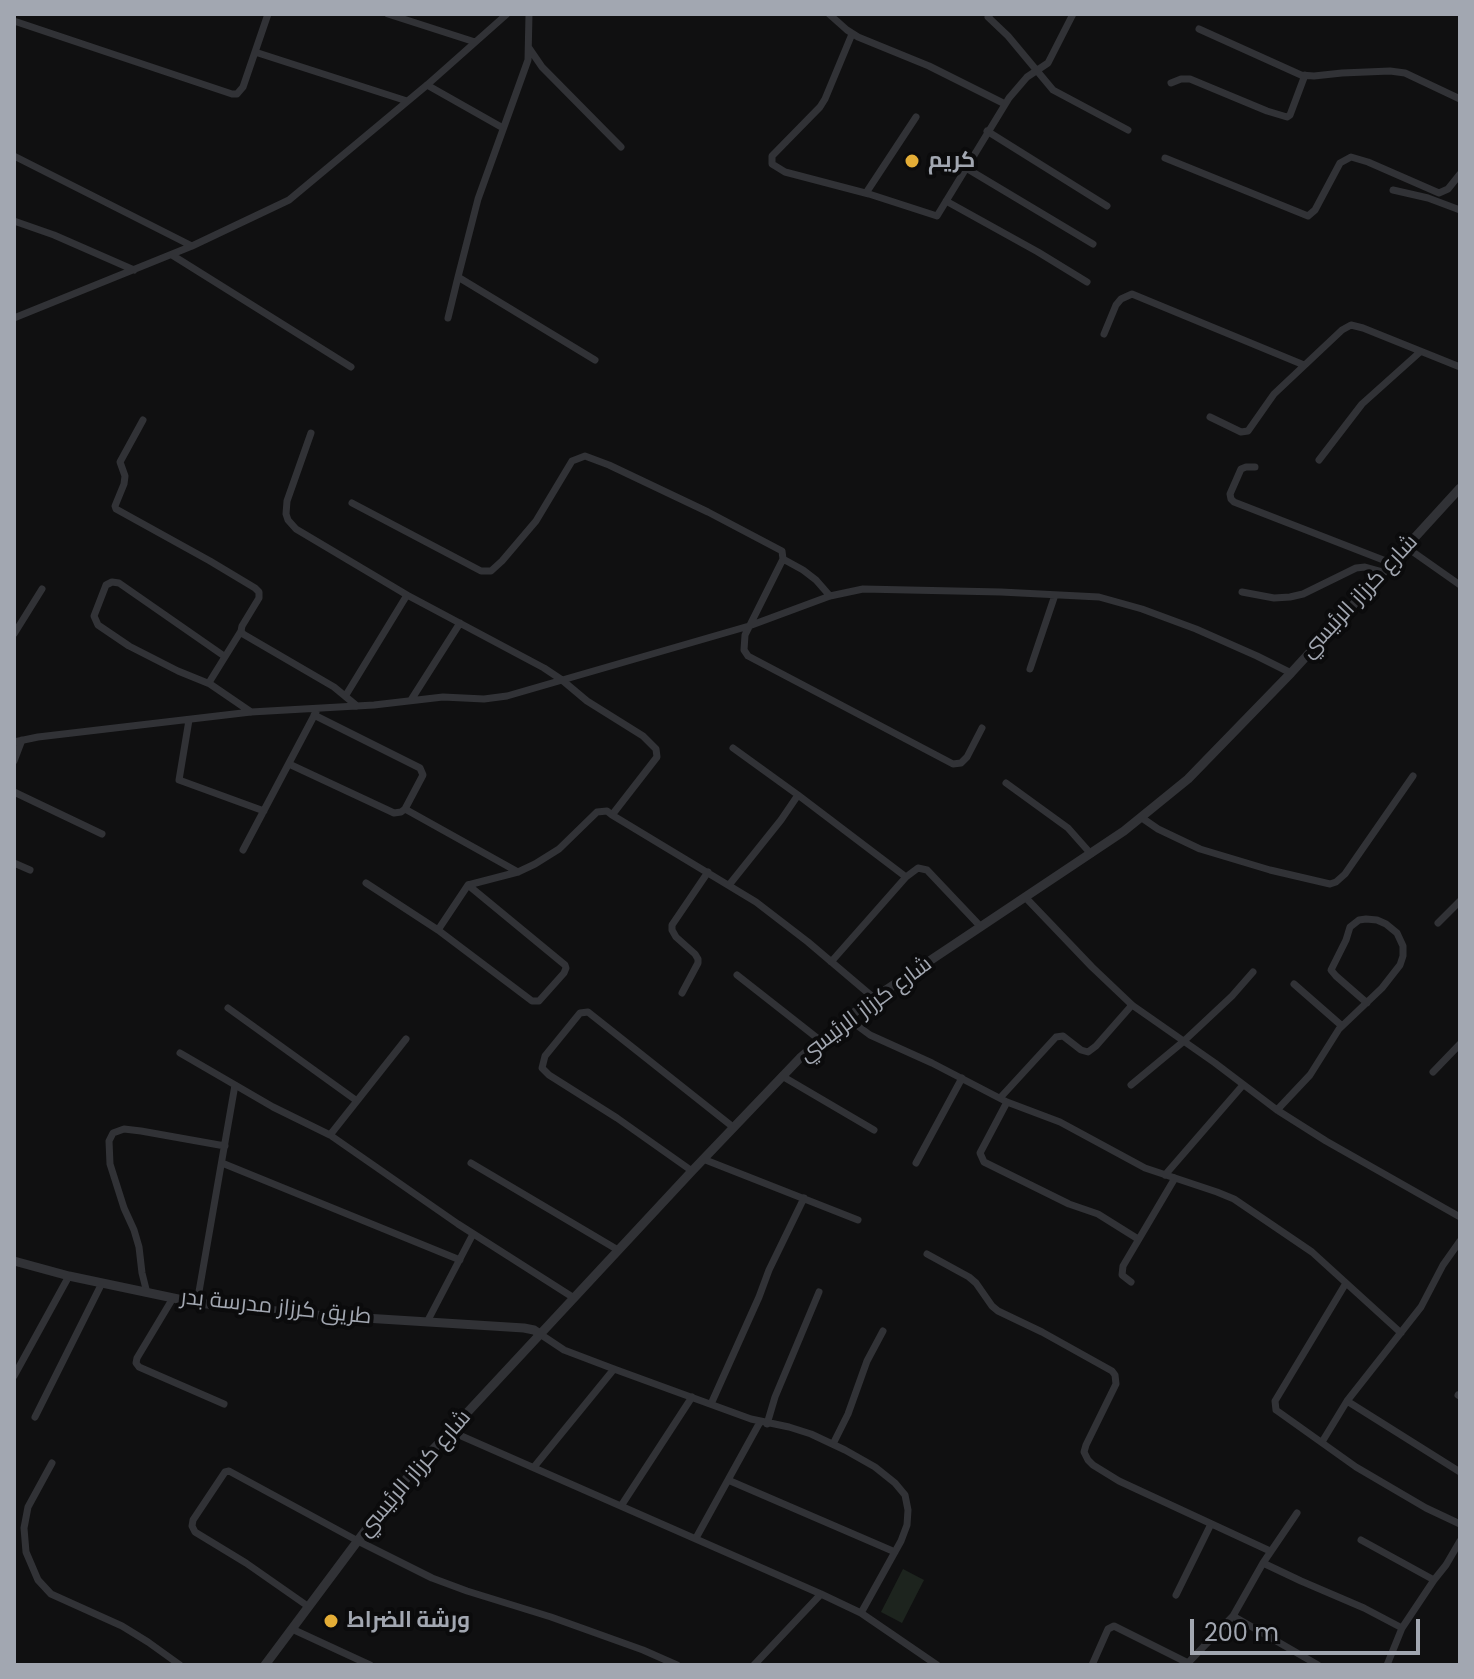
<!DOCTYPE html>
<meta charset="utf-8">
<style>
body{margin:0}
#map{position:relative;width:1474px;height:1679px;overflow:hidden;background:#101011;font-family:Poppins,sans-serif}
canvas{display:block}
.frame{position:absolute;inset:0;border:16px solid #a2a7b1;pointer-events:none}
.scale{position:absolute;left:1190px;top:1619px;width:230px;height:36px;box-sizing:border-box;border:4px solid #a2a7b1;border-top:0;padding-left:10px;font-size:24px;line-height:28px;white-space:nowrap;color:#a2a7b1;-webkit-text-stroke:6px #0b0b0c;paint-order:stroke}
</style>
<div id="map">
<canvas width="1474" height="1679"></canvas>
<div class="frame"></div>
<div class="scale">200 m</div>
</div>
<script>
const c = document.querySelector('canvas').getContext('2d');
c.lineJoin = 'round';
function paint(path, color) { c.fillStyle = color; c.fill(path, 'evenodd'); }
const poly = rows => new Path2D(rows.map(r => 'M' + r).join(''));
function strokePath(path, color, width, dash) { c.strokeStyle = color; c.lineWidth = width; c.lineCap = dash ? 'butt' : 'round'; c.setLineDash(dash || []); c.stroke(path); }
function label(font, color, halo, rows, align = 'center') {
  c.font = font + ' Poppins,Cairo,sans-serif'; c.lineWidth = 8; c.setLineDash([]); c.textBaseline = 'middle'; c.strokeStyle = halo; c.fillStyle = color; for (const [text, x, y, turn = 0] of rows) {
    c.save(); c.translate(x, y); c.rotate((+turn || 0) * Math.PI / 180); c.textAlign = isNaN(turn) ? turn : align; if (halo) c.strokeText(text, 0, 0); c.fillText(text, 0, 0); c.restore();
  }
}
const green = poly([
 [903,1569,924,1580,902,1623,881,1612]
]);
const minor = poly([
 [388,14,475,42],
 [529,14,528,60,478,199,458,277,595,360],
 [829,14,847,30,858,37,929,66,1005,104],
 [990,14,988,17,1008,36,1053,90,1128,130],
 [14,21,232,94,237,94,243,87,268,14],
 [1199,29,1301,75,1314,76,1342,73,1390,71,1405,73,1460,99],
 [852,34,825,99,820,107,772,156,772,164,785,172,869,194,937,216,1009,98,1027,77,1048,63,1073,14],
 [529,48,542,67,621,147],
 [255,52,407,101],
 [1171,83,1181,79,1190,79,1267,111,1287,117,1290,115,1305,75],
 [427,85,503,128],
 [987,131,1107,206],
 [14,156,192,246],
 [1165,158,1308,216,1315,210,1340,163,1351,157,1368,162,1439,193,1448,189,1460,174],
 [966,168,1093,244],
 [1393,190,1428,198,1460,210],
 [866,193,916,117],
 [946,201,1038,252,1087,282],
 [14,221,54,235,134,270],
 [172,255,351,367],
 [14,318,192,246,289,200,427,85,507,14],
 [448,318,458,277],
 [1104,334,1116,305,1121,299,1132,294,1304,365],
 [1210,417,1241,432,1248,431,1274,394,1342,330,1351,325,1363,328,1460,367],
 [143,420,120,462,125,476,124,484,115,506,116,509,210,561,255,588,259,592,259,598,242,626,241,631,243,634,334,687,357,706],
 [311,433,287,501,286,514,288,520,296,529,407,595,544,668,562,680,587,701,643,736,656,749,657,757,612,815,607,811,597,812,559,849,535,864,518,872,468,885,438,930],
 [1319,460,1362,404,1420,352],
 [1255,467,1246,467,1241,469,1230,494,1231,499,1234,502,1391,563],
 [352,503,481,571,491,571,502,561,536,521,572,461,585,456,609,465,708,512,782,551,783,559,745,635,744,650,748,656,953,764,961,763,967,757,982,728],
 [1406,547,1460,585],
 [783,559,803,570,816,580,830,596],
 [1242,592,1274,598,1290,597,1303,594,1356,568,1365,567,1383,572],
 [241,631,210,681,210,684,251,712],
 [14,634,42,589],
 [1030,669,1055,595],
 [210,684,178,671,129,646,98,625,94,616,106,585,112,582,119,583,224,656],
 [346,695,407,595],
 [411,700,460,623],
 [189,720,179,780,264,811],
 [14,742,38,737,251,712,374,705,443,697,484,699,507,696,749,626,830,596,863,589,1001,592,1099,597,1142,609,1196,629,1257,656,1291,673],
 [14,761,22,740],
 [289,764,394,813,401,812,405,809,423,775,420,768,314,715],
 [1006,783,1068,828,1091,854],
 [14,792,102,834],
 [798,795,906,877],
 [405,809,518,872],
 [612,815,756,902,808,942,874,998],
 [1142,818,1158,829,1200,849,1270,870,1330,884,1336,882,1345,874,1413,776],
 [243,850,316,712],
 [14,863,30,870],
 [366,883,438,930,532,1001,539,1001,564,973,566,968,565,965,468,885],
 [729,885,781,820,798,795,733,748],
 [1026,898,1092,967,1132,1005,1215,1063,1277,1110,1326,1141,1460,1217],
 [1438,923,1460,901],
 [831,962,906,877,918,868,927,870,981,927],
 [737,975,821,1041],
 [1294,984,1342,1026],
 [682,993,698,963,698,959,695,954,676,937,672,930,672,925,708,872],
 [228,1008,357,1101],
 [847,1018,870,1035,932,1063,1007,1102,1060,1122,1145,1168,1217,1192,1234,1199,1312,1252,1401,1333],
 [180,1053,273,1107,330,1135,458,1224,574,1298],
 [1433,1072,1460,1044],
 [782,1076,874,1130],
 [1131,1085,1184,1041,1232,996,1253,972],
 [1000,1098,1056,1037,1063,1036,1081,1050,1088,1052,1096,1046,1132,1005],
 [1007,1102,980,1153,984,1162,1069,1204,1098,1214,1138,1239],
 [1277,1110,1310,1075,1339,1029,1382,988,1400,965,1403,956,1403,946,1397,933,1386,924,1377,920,1366,919,1359,920,1350,927,1346,940,1331,970,1336,976,1367,1003],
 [330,1135,406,1039],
 [703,1159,858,1220],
 [222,1163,460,1260],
 [471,1163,618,1250],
 [916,1163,962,1078],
 [692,1171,617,1118,549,1075,542,1068,545,1056,580,1013,588,1012,733,1127],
 [1165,1175,1243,1085],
 [927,1254,969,1277,976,1283,992,1306,998,1311,1042,1332,1112,1371,1115,1375,1116,1384,1086,1445,1084,1452,1088,1460,1093,1465,1119,1481,1270,1551],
 [1131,1282,1122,1275,1123,1266,1175,1178],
 [1346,1283,1275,1401,1276,1410,1356,1467,1426,1508,1460,1524],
 [147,1293,142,1273,139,1247,134,1230,124,1208,110,1164,109,1141,113,1133,124,1129,141,1131,225,1146],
 [173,1298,137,1358,136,1363,139,1367,224,1404],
 [197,1303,235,1085],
 [427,1322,473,1234],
 [540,1334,564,1350,614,1369,751,1419,789,1427,811,1434,845,1450,875,1467,895,1483,905,1495,908,1510,907,1525,901,1541,861,1613],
 [14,1376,69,1276],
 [1458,1395,1460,1396],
 [1347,1401,1460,1472],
 [711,1404,759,1297,769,1270,804,1198],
 [35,1417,102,1283],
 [767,1424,775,1397,819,1292],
 [450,1431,821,1594,861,1613,937,1665],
 [1322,1442,1347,1401,1421,1307,1443,1265,1460,1241],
 [833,1444,848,1414,867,1361,883,1331],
 [52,1463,28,1507,24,1528,26,1552,38,1580,51,1594,122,1626,148,1642,180,1665],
 [534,1467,614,1369],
 [728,1480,895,1552],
 [621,1506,692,1397],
 [696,1538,760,1422],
 [1361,1540,1434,1580],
 [1263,1563,1301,1581,1364,1608,1402,1628],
 [1176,1595,1211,1524],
 [309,1607,246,1563,195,1532,192,1526,193,1520,225,1472,229,1471,358,1541,432,1578,467,1591,551,1617,643,1650,677,1665],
 [1233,1616,1263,1563,1297,1513],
 [292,1629,370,1665],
 [754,1665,821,1594],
 [1092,1665,1108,1629,1114,1626,1188,1663],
 [1186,1665,1233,1616,1318,1665],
 [1387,1665,1402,1628,1434,1580,1446,1565,1460,1541]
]);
const tertiary = poly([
 [14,1261,69,1276,197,1303,317,1315,524,1328,534,1330,540,1334],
 [265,1665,374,1519,411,1473,692,1171,800,1058,847,1018,874,998,1124,831,1188,779,1291,673,1460,488]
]);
const markers = [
 [912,161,8,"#e4ad36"],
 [331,1621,8,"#e4ad36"]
];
const poiNames = [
 ["كريم",928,161],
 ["ورشة الضراط",347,1621]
];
const streetNames = [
 ["شارع كرزاز الرئيسي",1360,597,-47],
 ["شارع كرزاز الرئيسي",866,1010,-37],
 ["طريق كرزاز مدرسة بدر",276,1308,6],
 ["شارع كرزاز الرئيسي",415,1474,-49]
];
paint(green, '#1d241e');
strokePath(minor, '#313236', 7);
strokePath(tertiary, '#313236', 9);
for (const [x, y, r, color] of markers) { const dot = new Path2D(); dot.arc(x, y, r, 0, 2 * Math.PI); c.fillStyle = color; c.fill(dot); strokePath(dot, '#0b0b0c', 3); }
label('bold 22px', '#a2a7b1', '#0b0b0c', poiNames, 'left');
label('22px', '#a2a7b1', '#0b0b0c', streetNames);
</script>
